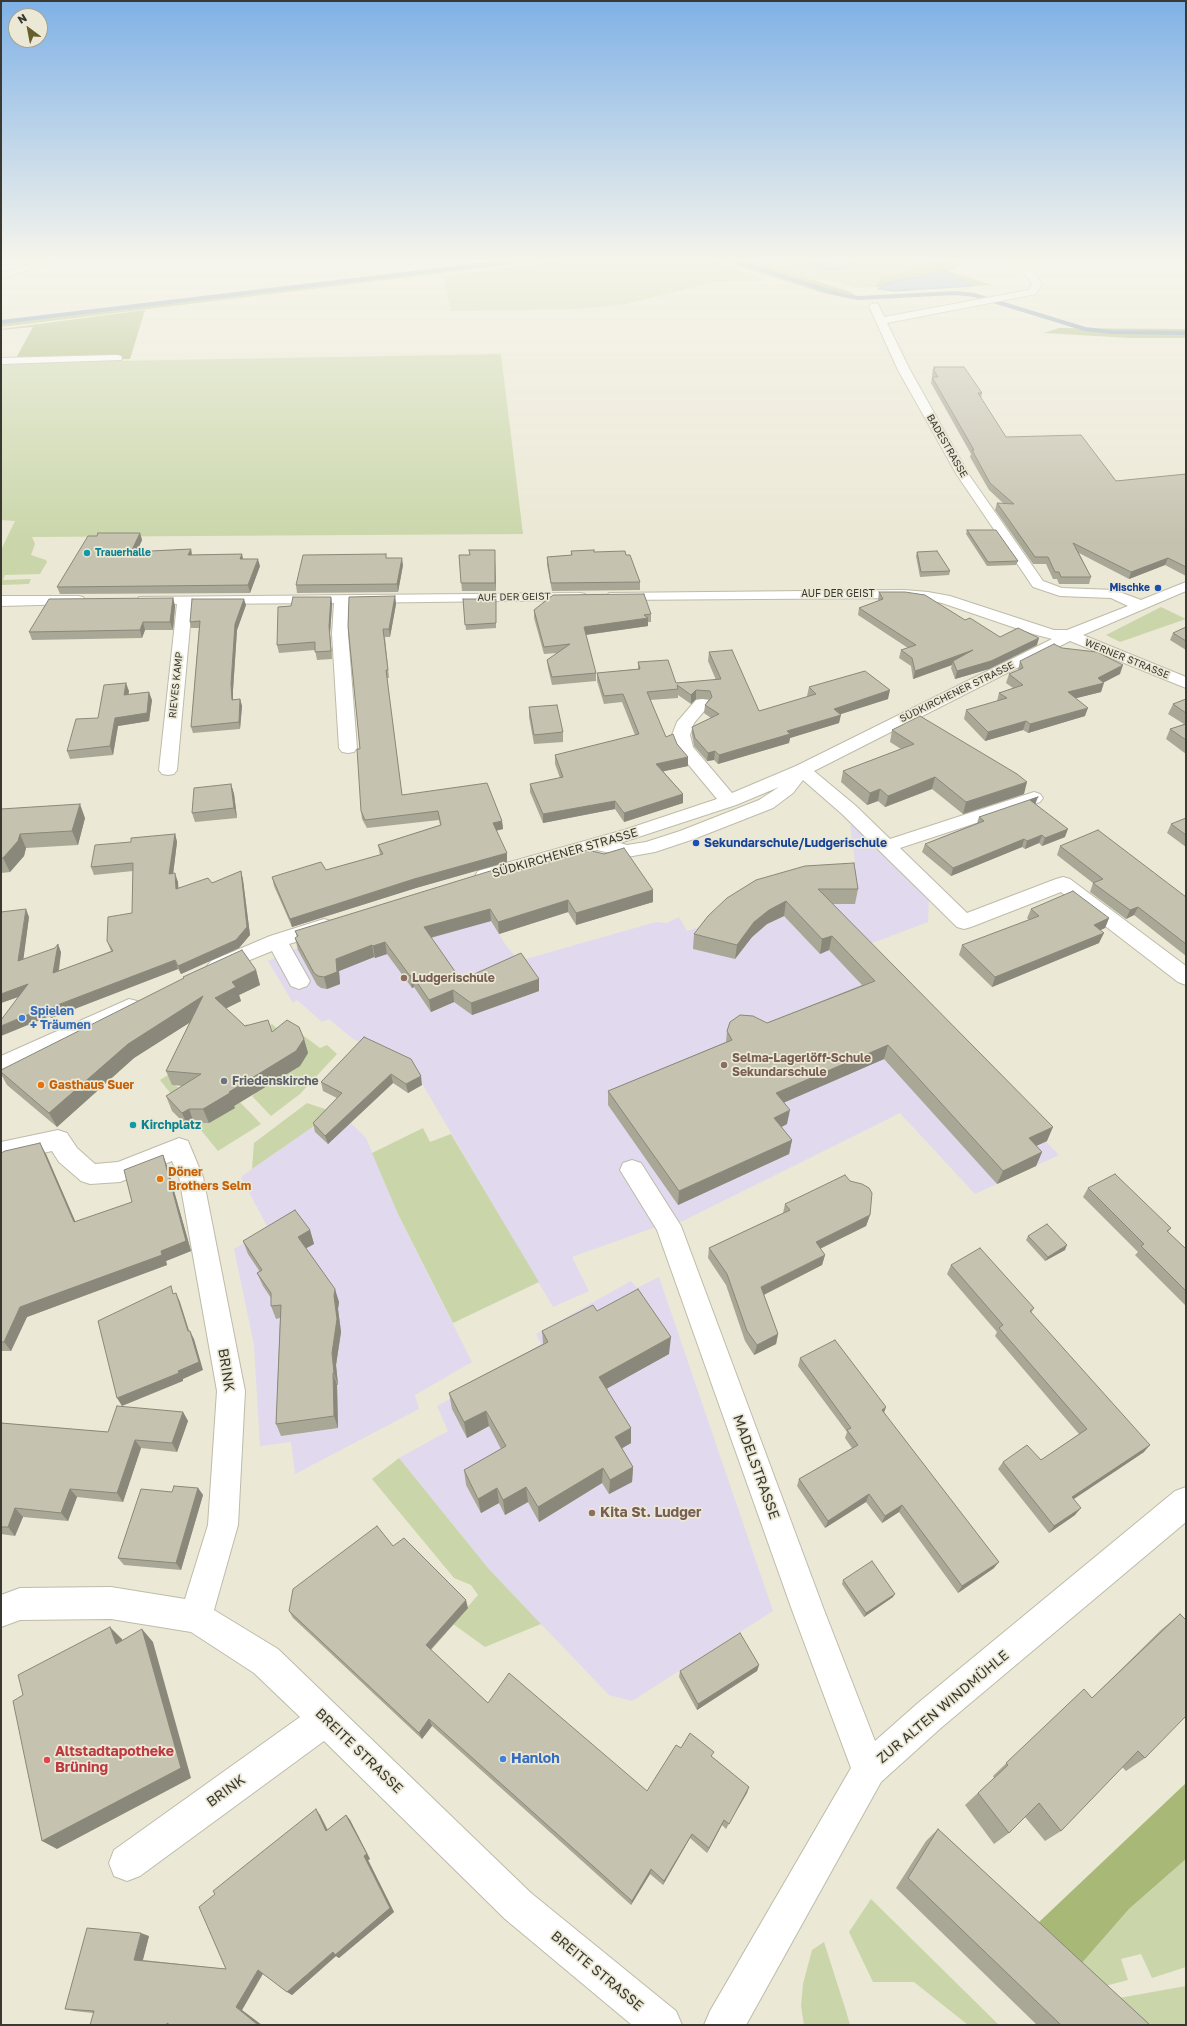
<!DOCTYPE html>
<meta charset="utf-8">
<style>
body{margin:0}
#map{position:relative;width:1187px;height:2026px;overflow:hidden;background:#ebe8d5;font-family:"Golos Text",sans-serif}
canvas{display:block}
.frame{position:absolute;inset:0;border:2px solid #393831;pointer-events:none}
.north{position:absolute;left:8px;top:8px;width:40px;height:40px;box-sizing:border-box;background:#ebe8d5;border:1px solid #a4a293;border-radius:50%;rotate:328deg;font-size:11px;font-weight:700;line-height:16px;text-align:center;color:#393831}
.north::after{content:'';display:block;margin:auto;width:14px;height:18px;background:#675f2c;clip-path:polygon(50% 0,100% 100%,50% 72%,0 100%)}
</style>
<div id="map">
<canvas width="1187" height="2026"></canvas>
<div class="frame"></div>
<div class="north">N</div>
</div>
<script>
const c = document.querySelector('canvas').getContext('2d');
c.lineJoin = 'round';
function paint(path, color) { c.fillStyle = color; c.fill(path, 'evenodd'); }
const poly = rows => new Path2D(rows.map(r => 'M' + r).join(''));
function strokePath(path, color, width, dash) { c.strokeStyle = color; c.lineWidth = width; c.lineCap = dash ? 'butt' : 'round'; c.setLineDash(dash || []); c.stroke(path); }
function label(font, color, halo, rows, align = 'center') {
  c.font = font + ' "Golos Text",sans-serif'; c.lineWidth = 3.5; c.setLineDash([]); c.textBaseline = 'middle'; c.strokeStyle = halo; c.fillStyle = color; for (const [text, x, y, turn = 0] of rows) {
    c.save(); c.translate(x, y); c.rotate((+turn || 0) * Math.PI / 180); c.textAlign = isNaN(turn) ? turn : align; if (halo) c.strokeText(text, 0, 0); c.fillText(text, 0, 0); c.restore();
  }
}
const education = poly([
 [850,825,854,825,929,895,928,922,859,948,1059,1155,975,1194,900,1113,683,1221,653,1228,572,1257,589,1291,553,1307,413,1068,353,1039,329,1019,322,1022,297,1000,293,1003,268,961,295,949,472,888,505,944,519,961,656,922,667,923,679,917,687,931,699,927,740,897,780,879,856,870],
 [337,1109,366,1138,398,1214,472,1362,415,1395,419,1409,295,1474,291,1442,260,1446,254,1345,234,1249,268,1228,241,1177],
 [659,1277,773,1611,632,1701,609,1695,541,1624,488,1568,399,1458,448,1431,437,1406,532,1354,531,1350,541,1344,536,1334,631,1281,637,1288]
]);
const green = poly([
 [586,257,703,257,767,280,710,283,627,304,580,309,451,311,443,276],
 [740,257,929,257,940,260,896,275,882,276,875,287,856,288,824,279,816,281],
 [501,354,523,534,32,537,35,544,31,555,46,560,47,562,40,574,5,575,3,580,31,579,29,584,1,585,1,550,15,521,1,520,1,363],
 [1161,607,1186,619,1120,642,1106,635],
 [247,1024,257,1033,272,1024,281,1032,292,1027,320,1048,327,1045,337,1054,300,1094,271,1116,252,1096,255,1094,252,1091,265,1083,268,1086,271,1083,269,1080,281,1072,284,1076,288,1073,285,1070,300,1066,302,1062,175,1085,180,1089,171,1094,160,1080],
 [238,1100,261,1124,218,1151,195,1123,210,1123,211,1117],
 [307,1103,334,1112,252,1169,254,1143],
 [423,1128,430,1142,451,1134,539,1282,453,1323,398,1214,372,1153],
 [399,1458,488,1568,541,1624,485,1647,453,1624,478,1595,471,1585,454,1578,372,1479],
 [1186,1859,1186,1967,1152,1978,1141,1954,1121,1959,1128,1980,1105,1986,1081,1964,1129,1909],
 [871,1899,999,2025,968,2025,914,1982,873,1982,849,1932],
 [824,1942,846,2011,850,2025,804,2025,801,2006,803,1984,812,1950],
 [1186,1986,1186,2025,1148,2025,1119,1998]
]);
const forest = poly([
 [551,257,575,257,1,327,1,323],
 [708,257,740,257,851,292,859,299,826,294],
 [940,260,961,265,949,271,991,285,973,286,948,272,931,272,930,275,924,277,904,279,881,287,875,287,882,276,896,275],
 [145,310,130,359,15,360,33,327,1,330,1,329],
 [1059,328,1186,329,1186,338,1130,338,1044,333],
 [1186,1783,1186,1859,1129,1909,1081,1964,1038,1923]
]);
const water = poly([
 [818,260,830,264,832,262,842,260,856,265,832,271,809,263,818,260],
 [931,272,948,272,973,286,894,291,878,289,883,285,904,279,924,277,930,275,931,272]
]);
const stream = poly([
 [722,257,838,294,858,298,956,293,974,295,1085,329,1110,332,1186,333],
 [1,322,547,257]
]);
const minor = poly([
 [52,257,67,257,1,279,1,273,52,257],
 [1014,257,1024,257,1023,263,1035,274,1042,284,1036,294,887,323,910,370,969,475,1043,581,1062,588,1114,590,1141,600,1186,582,1186,591,1083,635,1186,677,1186,688,1070,641,814,771,856,806,890,839,1028,794,1034,792,1040,794,1043,798,1040,802,900,848,967,913,1056,879,1063,877,1070,879,1186,966,1186,985,1178,982,1061,892,971,927,964,929,957,927,842,814,803,780,793,793,773,808,694,839,655,852,627,857,597,850,485,882,478,881,475,876,478,871,624,830,717,799,678,752,672,735,677,722,696,700,702,699,708,700,710,704,694,723,690,735,693,747,732,793,796,766,1052,639,1033,634,942,603,928,600,904,598,614,600,609,599,607,596,609,593,904,590,928,592,950,596,1054,630,1067,630,1128,606,1111,598,1060,596,1033,587,957,475,898,370,869,306,874,303,878,304,884,317,1029,290,1032,284,1028,278,1013,264,1014,257],
 [779,787,759,800,680,831,646,842,627,845,620,843,736,805,779,787],
 [117,355,121,356,122,358,121,360,1,364,1,358,117,355],
 [580,593,585,594,587,597,585,600,349,603,348,634,357,748,354,752,348,753,342,752,339,748,332,634,334,603,192,604,177,770,174,774,168,775,162,774,159,770,177,604,144,604,139,603,137,600,139,597,580,593],
 [1,596,78,596,83,597,85,600,83,603,78,604,1,606,1,596],
 [324,919,331,921,334,926,331,931,289,944,310,981,307,986,299,989,291,986,272,951,218,973,211,971,207,966,211,961,270,936,324,919],
 [129,999,137,1001,140,1007,137,1013,1,1075,1,1056,129,999],
 [58,1130,67,1133,77,1148,95,1164,118,1162,179,1138,188,1141,203,1177,245,1391,238,1525,214,1610,278,1649,531,1893,676,2011,682,2025,632,2025,505,1919,324,1741,140,1876,127,1881,114,1876,109,1863,114,1850,300,1717,254,1673,191,1632,111,1619,20,1620,1,1627,1,1595,20,1588,111,1587,185,1599,208,1525,217,1391,179,1177,172,1161,120,1182,90,1184,81,1181,59,1162,52,1151,1,1162,1,1142,58,1130],
 [632,1160,641,1163,681,1226,824,1610,875,1741,918,1703,1175,1491,1186,1487,1186,1522,942,1727,881,1782,746,2025,704,2025,710,2011,851,1768,792,1610,657,1230,620,1170,623,1163,632,1160]
]);
const wall = poly([
 [934,367,982,393,981,398,1006,437,1116,481,1186,474,1186,576,1165,565,1129,579,1079,553,1091,577,1089,584,1059,584,1057,579,1053,579,1046,564,1033,564,995,510,997,503,1004,504,989,490,970,457,971,454,931,383,932,377,933,377,932,375,933,369,934,369],
 [967,530,1018,561,1016,565,987,566,966,534],
 [140,533,142,540,137,552,191,549,192,555,242,554,243,559,260,566,250,593,60,594,57,587,97,536],
 [571,551,594,552,640,582,640,590,552,591,547,565,547,557,571,555],
 [917,552,950,571,949,575,920,577,916,556],
 [459,555,469,555,495,558,496,591,462,591],
 [387,558,403,565,398,592,297,593,296,585],
 [879,592,965,620,1000,637,1037,645,989,669,955,679,951,668,952,665,913,679,911,666,899,658,901,650,908,648,858,615,859,608,879,601,878,600],
 [395,596,396,604,390,637,385,637,389,678,387,678,402,795,502,821,503,829,496,831,507,862,416,888,292,927,274,886,272,877,326,870,380,855,378,845,440,825,439,820,367,828,362,819,361,811,360,749,348,626],
 [331,597,332,605,330,634,332,659,317,660,315,650,279,653,277,645,291,606],
 [173,598,175,606,173,630,145,630,142,638,32,640,29,632],
 [463,599,496,603,496,628,466,630],
 [246,605,237,630,233,690,233,700,240,699,242,706,240,729,193,733,191,727,199,628,191,628,190,622],
 [534,610,651,614,651,622,648,622,648,626,586,635,596,673,596,681,552,685,548,668,547,660,557,653,544,654,534,618],
 [1186,627,1186,650,1170,640,1173,633],
 [709,652,759,711,808,697,807,696,809,687,888,699,840,714,839,723,790,738,789,743,718,764,714,760,707,761,694,746,692,735,692,727,711,718,704,713,705,705,709,699,696,699,691,704,678,695,678,698,650,700,666,737,677,744,688,757,688,766,663,771,683,794,683,803,624,822,615,809,543,823,530,792,530,784,560,778,555,764,555,755,635,735,622,702,604,704,597,681,597,673,638,669,638,662,676,683,716,680,708,661],
 [1020,661,1120,674,1103,682,1101,692,1076,698,1085,716,1028,733,1023,730,985,741,964,719,966,710,997,701,999,693,1013,688,1006,683,1009,674,1018,670],
 [129,691,128,694,152,700,149,721,118,726,113,755,70,759,67,751,98,718],
 [1186,699,1186,754,1166,739,1170,729,1184,724,1168,714,1173,704],
 [529,707,563,732,563,742,534,744,529,717],
 [892,730,1024,794,963,814,932,789,885,807,878,801,867,805,841,782,843,771,901,749,890,742],
 [231,784,234,794,237,818,195,822,192,813],
 [1036,804,1065,837,1042,846,1039,843,1025,849,1022,847,951,876,922,852,925,844,977,823,979,817],
 [1,809,85,818,78,845,26,848,24,856,10,872,1,873],
 [1186,818,1186,847,1167,833,1171,824],
 [175,834,177,842,173,874,178,882,178,888,212,883,241,871,243,880,250,935,239,948,181,974,178,969,51,1018,50,1016,18,997,1,1003,29,917,23,959,61,952,59,971,111,951,107,941,132,913,133,871,94,875,91,867,131,842],
 [1060,846,1186,897,1186,956,1134,915,1126,919,1090,892,1093,883,1057,855],
 [516,870,653,890,653,902,576,925,568,912,499,934,491,921,431,938,461,980,539,991,472,1015,454,1002,431,1012,414,987,412,988,387,954,375,958,374,957,339,971,340,984,327,989,321,988,317,985,298,950,295,938,297,937,295,931],
 [756,880,858,889,855,904,832,904,1047,1141,1036,1146,1042,1152,1036,1166,997,1184,884,1059,784,1102,787,1124,781,1127,792,1140,789,1154,678,1205,608,1105,608,1091,726,1042,727,1031,767,1023,862,985,829,950,820,954,784,916,767,924,752,937,735,959,693,949,694,934],
 [1031,909,1109,918,1105,928,1100,930,1099,943,992,987,959,955,962,945,1029,920,1027,918],
 [256,970,260,985,239,995,241,1001,226,1008,245,1026,272,1032,304,1039,308,1053,300,1066,234,1106,235,1108,209,1123,194,1123,188,1127,172,1111,166,1096,183,1086,172,1085,166,1071,190,1022,134,1058,57,1127,7,1085,1,1074,1,1070],
 [364,1037,422,1085,408,1093,393,1083,328,1144,315,1132,313,1123,337,1098,323,1091,321,1082],
 [1,1153,46,1154,75,1222,132,1202,163,1155,167,1166,191,1251,166,1261,167,1265,27,1317,11,1351,1,1351],
 [1088,1188,1171,1228,1168,1232,1186,1249,1186,1306,1135,1255,1138,1252,1083,1197],
 [785,1204,870,1215,866,1226,820,1249,825,1255,822,1265,764,1295,778,1334,776,1344,754,1355,745,1341,726,1285,708,1258,709,1248,783,1213],
 [310,1230,314,1244,306,1248,339,1302,338,1309,341,1332,336,1365,338,1385,337,1385,338,1428,281,1436,276,1424,280,1318,276,1319,271,1306,271,1298,263,1286,257,1273,260,1272,248,1254,243,1241],
 [1028,1236,1065,1250,1045,1261,1026,1240],
 [951,1265,1034,1308,1031,1313,1144,1452,1074,1499,1075,1515,1049,1533,998,1469,1003,1462,1041,1460,1079,1434,995,1336,997,1332,947,1274],
 [597,1311,669,1354,607,1388,631,1443,622,1448,633,1467,632,1482,609,1494,602,1483,539,1522,528,1502,505,1515,499,1503,481,1513,466,1485,464,1470,501,1449,489,1426,467,1438,452,1409,449,1393,543,1344,542,1331],
 [800,1358,886,1407,884,1413,994,1568,958,1593,899,1512,882,1523,866,1502,825,1528,797,1486,799,1479,852,1448,845,1438,847,1432,798,1366],
 [183,1412,188,1421,177,1452,141,1448,123,1502,77,1497,68,1521,23,1517,15,1536,1,1534,1,1423,108,1432],
 [198,1488,203,1495,181,1570,124,1565,118,1558,172,1492],
 [393,1546,468,1608,431,1650,488,1703,647,1791,681,1748,712,1757,749,1787,726,1829,722,1825,707,1853,690,1838,663,1885,650,1874,631,1905,432,1726,422,1739,293,1618,289,1611],
 [843,1580,893,1597,864,1617,842,1584],
 [1180,1614,1145,1758,1126,1771,1122,1767,1061,1831,1045,1841,1025,1817,1009,1833,994,1844,965,1805,994,1778,993,1776,1084,1689,1092,1698,1161,1630],
 [759,1665,757,1671,697,1710,679,1677,680,1671],
 [320,1815,328,1830,346,1815,350,1820,370,1859,368,1860,394,1912,339,1958,336,1956,292,1995,263,1974,242,2010,93,2013,74,2011,65,2009,149,1936,143,1960,226,1969],
 [938,1829,1150,2025,1037,2025,896,1888,926,1841]
]);
const shadedWall = poly([
 [140,533,142,540,133,559,131,552],
 [191,549,192,557,188,555],
 [495,550,495,558,496,591,495,583],
 [242,554,243,561,240,559],
 [402,558,403,565,398,592,397,584],
 [1168,558,1165,565,1129,579,1131,572],
 [258,559,260,566,250,593,248,585],
 [395,596,396,604,390,637,389,629],
 [331,597,332,605,330,634,332,659,331,651,329,626],
 [173,598,175,606,173,630,170,622],
 [244,599,246,605,237,630,233,690,233,707,232,700,231,684,235,624],
 [648,618,648,626,584,635,584,627],
 [143,622,145,630,142,638,140,630],
 [1039,638,1037,645,989,669,955,679,957,671],
 [973,650,953,661,952,665,913,679,915,671],
 [1123,665,1120,674,1099,685,1104,683,1101,692,1065,701,1068,692],
 [126,683,129,691,127,703,124,695],
 [696,690,696,699,691,704,691,695],
 [890,690,888,699,832,717,834,709],
 [149,692,152,700,149,721,118,726,113,755,110,746,115,718],
 [240,699,242,706,240,729,239,722],
 [1088,708,1085,716,1028,733,1030,724],
 [841,715,839,723,790,738,789,743,718,764,719,755,787,731],
 [1026,721,1023,730,985,741,988,732],
 [715,751,714,760,707,761,708,753],
 [688,757,688,766,656,773,656,764],
 [935,777,932,789,885,807,888,796],
 [1027,782,1024,794,963,814,966,802],
 [231,784,234,794,237,818,234,808],
 [880,789,878,801,867,805,870,793],
 [683,794,683,803,624,822,624,813],
 [1038,797,1035,805,1030,800],
 [615,801,615,809,543,823,543,814],
 [80,804,85,818,78,845,72,831],
 [502,821,503,829,493,831,493,823],
 [1068,829,1065,837,1042,846,1045,838],
 [20,834,26,848,24,856,10,872,3,858],
 [175,834,177,842,172,883,169,874],
 [1042,835,1039,843,1025,849,1027,841],
 [1024,839,1022,847,951,876,953,868],
 [507,853,507,862,416,888,292,927,290,919,414,879],
 [241,871,243,880,250,935,239,948,181,974,178,966],
 [175,873,178,882,179,897,176,889],
 [653,890,653,902,576,925,576,913],
 [568,900,568,912,499,934,498,922],
 [786,901,784,916,767,924,752,937,735,959,737,945,754,922,769,910],
 [1138,907,1134,915,1126,919,1130,910],
 [26,909,29,917,22,970,18,961],
 [490,909,491,921,425,939,424,927],
 [1109,918,1105,928,1090,935,1094,925],
 [1104,933,1099,943,992,987,995,977],
 [832,936,829,950,820,954,822,939],
 [385,942,387,954,375,958,373,946],
 [58,944,61,952,57,981,53,973],
 [372,945,374,957,339,971,340,984,327,989,324,977,336,959],
 [175,960,178,969,51,1018,47,1009],
 [256,970,260,985,239,995,241,1001,219,1012,215,998,232,982],
 [412,975,414,987,412,988,410,976],
 [539,979,539,991,472,1015,471,1003],
 [28,984,32,992,1,1003,1,994],
 [453,990,454,1002,431,1012,429,1000],
 [203,996,208,1011,134,1058,57,1127,49,1113,128,1044],
 [46,1007,50,1016,1,1036,1,1026],
 [304,1039,308,1053,300,1066,234,1106,235,1108,209,1123,203,1109,229,1092],
 [888,1045,884,1059,774,1107,776,1093],
 [391,1074,393,1083,328,1144,325,1136],
 [421,1076,422,1085,408,1093,406,1084],
 [189,1109,194,1123,188,1127,182,1113],
 [790,1110,787,1124,772,1132,774,1118],
 [1053,1127,1047,1141,1023,1152,1029,1138],
 [792,1140,789,1154,678,1205,679,1191],
 [40,1143,46,1154,80,1232,74,1222],
 [1042,1152,1036,1166,997,1184,1003,1171],
 [163,1155,167,1166,191,1251,166,1261,167,1265,27,1317,11,1351,4,1342,20,1307,161,1251],
 [870,1215,866,1226,813,1252,816,1242],
 [310,1230,314,1244,303,1250,298,1237],
 [1067,1245,1065,1250,1045,1261,1048,1257],
 [825,1255,822,1265,759,1297,761,1287],
 [335,1289,339,1302,338,1309,341,1332,336,1365,338,1385,334,1373,332,1353,334,1296],
 [176,1293,180,1302,192,1340,188,1331],
 [190,1331,194,1339,203,1370,183,1379,183,1381,122,1406,117,1398,178,1371],
 [778,1334,776,1344,754,1355,757,1345],
 [671,1337,669,1354,599,1393,599,1377],
 [333,1373,337,1385,338,1428,334,1416],
 [886,1407,883,1414,882,1410],
 [486,1411,489,1426,467,1438,464,1422],
 [183,1412,188,1421,177,1452,172,1443],
 [631,1428,631,1443,614,1453,615,1437],
 [135,1440,141,1448,123,1502,117,1493],
 [1150,1445,1144,1452,1066,1504,1072,1497],
 [633,1467,632,1482,609,1494,610,1480],
 [603,1468,602,1483,539,1522,538,1507],
 [526,1487,528,1502,505,1515,503,1500],
 [198,1488,203,1495,181,1570,176,1563],
 [497,1488,499,1503,481,1513,478,1499],
 [70,1489,77,1497,68,1521,61,1513],
 [869,1494,866,1502,825,1528,828,1521],
 [902,1505,899,1512,882,1523,885,1516],
 [15,1508,23,1517,15,1536,8,1527],
 [1081,1508,1075,1515,1049,1533,1054,1526],
 [999,1562,994,1568,958,1593,962,1586],
 [895,1594,893,1597,864,1617,866,1613],
 [466,1600,468,1608,428,1652,426,1645],
 [110,1627,122,1639,128,1656,116,1644],
 [142,1629,153,1642,191,1778,57,1849,42,1841],
 [759,1665,757,1671,697,1710,698,1704],
 [429,1719,432,1726,422,1739,419,1733],
 [749,1787,747,1793,726,1829,729,1824],
 [316,1809,320,1815,330,1836,326,1831],
 [346,1815,350,1820,370,1859,368,1860,394,1912,339,1958,336,1956,292,1995,287,1992,333,1952,364,1856],
 [724,1820,722,1825,707,1853,709,1848],
 [692,1834,690,1838,663,1885,664,1881],
 [651,1869,650,1874,631,1905,632,1901],
 [141,1933,149,1936,142,1963,134,1960],
 [258,1970,263,1973,242,2010,262,2025,258,2025,236,2007]
]);
const building = poly([
 [934,367,964,367,982,393,978,393,1006,437,1081,435,1116,481,1186,474,1186,567,1168,558,1131,572,1073,543,1091,577,1061,577,1059,572,1055,572,1048,557,1035,557,997,503,1014,504,990,483,972,450,974,450,932,377,938,377,933,369,935,369,934,367],
 [967,530,996,530,1018,561,988,562,967,530],
 [98,533,140,533,131,552,191,549,188,555,242,554,240,559,258,559,248,585,57,587,88,536,97,536,98,533],
 [469,550,495,550,495,583,461,583,459,555,470,555,469,550],
 [594,550,594,552,625,551,626,555,630,555,640,582,551,583,547,557,572,555,571,551,594,550],
 [937,551,950,571,921,572,917,552,937,551],
 [386,554,386,558,402,558,397,584,296,585,303,555,386,554],
 [879,592,905,592,925,595,965,620,970,618,1000,637,1018,628,1039,638,991,661,957,671,953,661,973,650,915,671,912,658,901,650,916,645,859,608,883,599,879,592],
 [644,594,651,614,644,615,648,618,584,627,596,673,552,677,547,660,570,644,544,647,534,610,553,595,644,594],
 [395,596,389,629,383,629,388,670,386,670,402,795,487,783,502,821,493,823,507,853,414,879,290,919,272,877,321,862,326,870,383,854,378,845,441,825,438,811,365,820,361,811,357,749,360,749,348,626,349,597,395,596],
 [293,597,331,597,329,626,331,651,315,652,315,642,277,645,278,607,291,606,293,597],
 [173,598,170,622,143,622,140,630,29,632,49,599,173,598],
 [192,599,244,599,235,624,231,684,232,700,240,699,239,722,191,727,200,621,190,622,192,599],
 [463,599,496,599,496,623,465,625,463,599],
 [1186,627,1186,641,1173,633,1186,627],
 [1054,644,1062,648,1097,652,1123,665,1098,678,1104,683,1068,692,1088,708,1030,724,1026,721,988,732,966,710,1007,698,999,693,1023,685,1009,674,1023,668,1020,661,1054,644],
 [732,650,759,711,816,694,809,687,865,671,890,690,834,709,841,715,787,731,790,734,719,755,715,751,708,753,695,738,692,727,719,714,705,705,712,697,710,691,696,690,691,695,677,685,678,689,647,692,666,737,673,734,677,744,688,757,656,764,683,794,624,813,615,801,543,814,530,784,563,777,555,755,639,734,623,694,604,696,597,673,640,669,638,662,668,660,676,683,721,679,709,652,732,650],
 [126,683,124,695,149,692,147,713,115,718,110,746,67,751,76,719,98,718,104,685,126,683],
 [1186,699,1186,713,1173,704,1186,699],
 [557,705,563,732,534,735,529,707,557,705],
 [920,716,1017,774,1027,782,966,802,935,777,888,796,880,789,870,793,843,771,914,744,892,730,920,716],
 [1186,724,1186,740,1170,729,1186,724],
 [231,784,234,808,192,813,194,788,231,784],
 [1038,797,1030,800,1068,829,1045,838,1042,835,1027,841,1024,839,953,868,925,844,984,821,979,817,1038,797],
 [80,804,72,831,20,834,18,841,3,858,1,858,1,809,80,804],
 [1186,818,1186,835,1171,824,1186,818],
 [1098,830,1186,897,1186,944,1138,907,1130,910,1093,883,1103,879,1060,846,1098,830],
 [175,834,169,874,175,873,176,889,208,878,212,883,241,871,247,927,236,940,178,966,175,960,47,1009,46,1007,1,1026,1,1020,28,984,1,994,1,912,26,909,18,961,55,948,58,944,53,973,113,951,107,941,108,917,132,913,133,863,91,867,95,845,131,842,131,838,175,834],
 [624,848,653,890,576,913,568,900,498,922,490,909,424,927,461,980,521,953,539,979,471,1003,453,990,429,1000,412,975,410,976,385,942,373,946,372,945,336,959,337,972,324,977,318,976,314,973,295,938,298,936,295,931,513,864,516,870,524,869,588,850,604,854,624,848],
 [854,863,858,889,818,889,1053,1127,1029,1138,1042,1152,1003,1171,888,1045,776,1093,790,1110,774,1118,792,1140,679,1191,608,1091,732,1040,727,1031,730,1022,740,1015,753,1016,767,1023,875,981,832,936,822,939,786,901,769,910,754,922,737,945,694,934,708,916,727,898,756,880,805,866,854,863],
 [1073,891,1109,918,1094,925,1104,933,995,977,962,945,1039,916,1031,909,1073,891],
 [242,950,256,970,232,982,236,987,215,998,245,1026,268,1020,272,1032,287,1020,299,1027,304,1039,296,1051,229,1092,230,1093,203,1109,189,1109,182,1113,166,1096,201,1074,166,1071,203,996,128,1044,49,1113,1,1072,1,1070,184,978,183,977,242,950],
 [364,1037,411,1059,421,1076,406,1084,391,1074,325,1136,313,1123,342,1093,321,1082,364,1037],
 [40,1143,74,1222,132,1202,124,1170,163,1155,186,1241,161,1251,162,1255,20,1307,4,1342,1,1342,1,1153,5,1151,40,1143],
 [1115,1174,1171,1228,1167,1231,1186,1249,1186,1291,1141,1246,1144,1244,1088,1188,1115,1174],
 [845,1175,850,1181,862,1184,869,1188,872,1193,870,1215,816,1242,825,1255,761,1287,778,1334,757,1345,747,1331,727,1274,709,1248,790,1210,785,1204,845,1175],
 [295,1210,310,1230,298,1237,335,1289,334,1296,337,1319,332,1353,334,1373,333,1373,334,1416,276,1424,281,1305,271,1306,271,1293,257,1273,262,1270,243,1241,295,1210],
 [1047,1224,1067,1245,1048,1257,1028,1236,1047,1224],
 [980,1248,1034,1308,1030,1311,1150,1445,1072,1497,1081,1508,1054,1526,1003,1462,1027,1445,1041,1460,1087,1429,999,1328,1003,1325,951,1265,980,1248],
 [171,1286,173,1294,176,1293,188,1331,190,1331,199,1362,178,1371,179,1373,117,1398,98,1321,171,1286],
 [638,1289,671,1337,599,1377,631,1428,615,1437,633,1467,610,1480,603,1468,538,1507,526,1487,503,1500,497,1488,478,1499,464,1470,506,1446,486,1411,464,1422,449,1393,548,1342,542,1331,593,1305,597,1311,638,1289],
 [835,1340,886,1407,882,1410,999,1562,962,1586,902,1505,885,1516,869,1494,828,1521,799,1479,858,1445,847,1430,851,1428,800,1358,835,1340],
 [117,1406,183,1412,172,1443,135,1440,117,1493,70,1489,61,1513,15,1508,8,1527,1,1527,1,1423,108,1432,117,1406],
 [174,1486,198,1488,176,1563,118,1558,141,1489,172,1492,174,1486],
 [377,1526,393,1546,404,1538,466,1600,426,1645,488,1703,509,1673,647,1791,676,1745,681,1748,690,1733,714,1752,711,1756,749,1787,729,1824,724,1820,709,1848,692,1834,664,1881,651,1869,632,1901,429,1719,419,1733,289,1611,293,1589,377,1526],
 [872,1561,895,1594,866,1613,843,1580,872,1561],
 [1180,1614,1186,1620,1186,1716,1145,1758,1138,1751,1061,1831,1039,1803,1009,1833,978,1793,1008,1765,1006,1763,1084,1689,1092,1698,1180,1614],
 [110,1627,116,1644,142,1629,181,1768,42,1841,13,1701,23,1695,18,1675,110,1627],
 [740,1633,759,1665,698,1704,680,1671,740,1633],
 [316,1809,326,1831,346,1815,367,1854,364,1856,390,1908,335,1955,333,1952,287,1992,258,1970,236,2007,258,2025,170,2025,167,2023,167,2025,90,2025,94,2011,65,2009,87,1928,141,1933,134,1960,226,1969,199,1907,215,1894,213,1891,316,1809],
 [938,1829,1150,2025,1061,2025,908,1878,938,1829]
]);
const markers = [
 [87,553,4,"#0f9aa8"],
 [1158,588,4,"#1a4fb4"],
 [696,843,4,"#1a4fb4"],
 [404,978,4,"#8d6e63"],
 [22,1018,4,"#3f7fe0"],
 [724,1065,4,"#8d6e63"],
 [224,1081,4,"#6b7280"],
 [41,1085,4,"#e8710a"],
 [133,1125,4,"#0f9aa8"],
 [160,1179,4,"#e8710a"],
 [592,1513,4,"#8d6e63"],
 [503,1759,4,"#3f7fe0"],
 [47,1760,4,"#e0444e"]
];
const farStreetnames = [
 ["BADESTRASSE",947,446,60],
 ["AUF DER GEIST",838,594],
 ["AUF DER GEIST",514,597,-1],
 ["WERNER STRASSE",1127,659,22],
 ["RIEVES KAMP",176,685,-84],
 ["SÜDKIRCHENER STRASSE",957,692,-26]
];
const farCulturenames = [
 ["Trauerhalle",95,553]
];
const farTransitnames = [
 ["Mischke",1150,588]
];
const transitNames = [
 ["Sekundarschule/Ludgerischule",704,843]
];
const streetNames = [
 ["SÜDKIRCHENER STRASSE",565,853,-16]
];
const educationNames = [
 ["Ludgerischule",412,978],
 ["Selma-Lagerlöff-Schule",732,1058],
 ["Sekundarschule",732,1072]
];
const shopNames = [
 ["Spielen",30,1011],
 ["+ Träumen",30,1025]
];
const worshipNames = [
 ["Friedenskirche",232,1081]
];
const foodNames = [
 ["Gasthaus Suer",49,1085],
 ["Döner",168,1172],
 ["Brothers Selm",168,1186]
];
const cultureNames = [
 ["Kirchplatz",141,1125]
];
const nearStreetnames = [
 ["BRINK",226,1370,81],
 ["MADELSTRASSE",756,1467,70],
 ["ZUR ALTEN WINDMÜHLE",943,1707,-40],
 ["BREITE STRASSE",359,1751,44],
 ["BRINK",226,1791,-36],
 ["BREITE STRASSE",597,1971,40]
];
const nearEducationnames = [
 ["Kita St. Ludger",600,1513]
];
const nearHealthnames = [
 ["Altstadtapotheke",55,1752],
 ["Brüning",55,1768]
];
const nearShopnames = [
 ["Hanloh",511,1759]
];
paint(education, '#e1d9ee');
paint(green, '#cad6aa');
paint(forest, '#a8b877');
paint(water, '#83ade2');
strokePath(water, '#6d8aad', 1);
strokePath(stream, '#6d8aad', 4);
strokePath(minor, '#bebba9', 2);
paint(minor, '#fff');
paint(wall, '#a9a796');
paint(shadedWall, '#8a887a');
paint(building, '#c5c2af');
strokePath(building, '#8a887a', 1);
const sky = c.createLinearGradient(0, 0, 0, 541);
sky.addColorStop(0, '#7fb1e6');
sky.addColorStop(0.48, '#f6f5ec');
sky.addColorStop(1, '#f6f5ec00');
c.fillStyle = sky;
c.fillRect(0, 0, 1187, 541);
for (const [x, y, r, color] of markers) { const dot = new Path2D(); dot.arc(x, y, r, 0, 2 * Math.PI); c.fillStyle = color; c.fill(dot); strokePath(dot, '#ebe8d5', 1.5); }
label('10px', '#393831', '#ebe8d5', farStreetnames);
label('bold 10px', '#0d838f', '#ebe8d5', farCulturenames, 'left');
label('bold 10px', '#164399', '#ebe8d5', farTransitnames, 'right');
label('bold 12px', '#164399', '#ebe8d5', transitNames, 'left');
label('12px', '#393831', '#ebe8d5', streetNames);
label('bold 12px', '#785e54', '#ebe8d5', educationNames, 'left');
label('bold 12px', '#366cbe', '#ebe8d5', shopNames, 'left');
label('bold 12px', '#5b616d', '#ebe8d5', worshipNames, 'left');
label('bold 12px', '#c56008', '#ebe8d5', foodNames, 'left');
label('bold 12px', '#0d838f', '#ebe8d5', cultureNames, 'left');
label('14px', '#393831', '#ebe8d5', nearStreetnames);
label('bold 14px', '#785e54', '#ebe8d5', nearEducationnames, 'left');
label('bold 14px', '#be3a42', '#ebe8d5', nearHealthnames, 'left');
label('bold 14px', '#366cbe', '#ebe8d5', nearShopnames, 'left');
</script>
